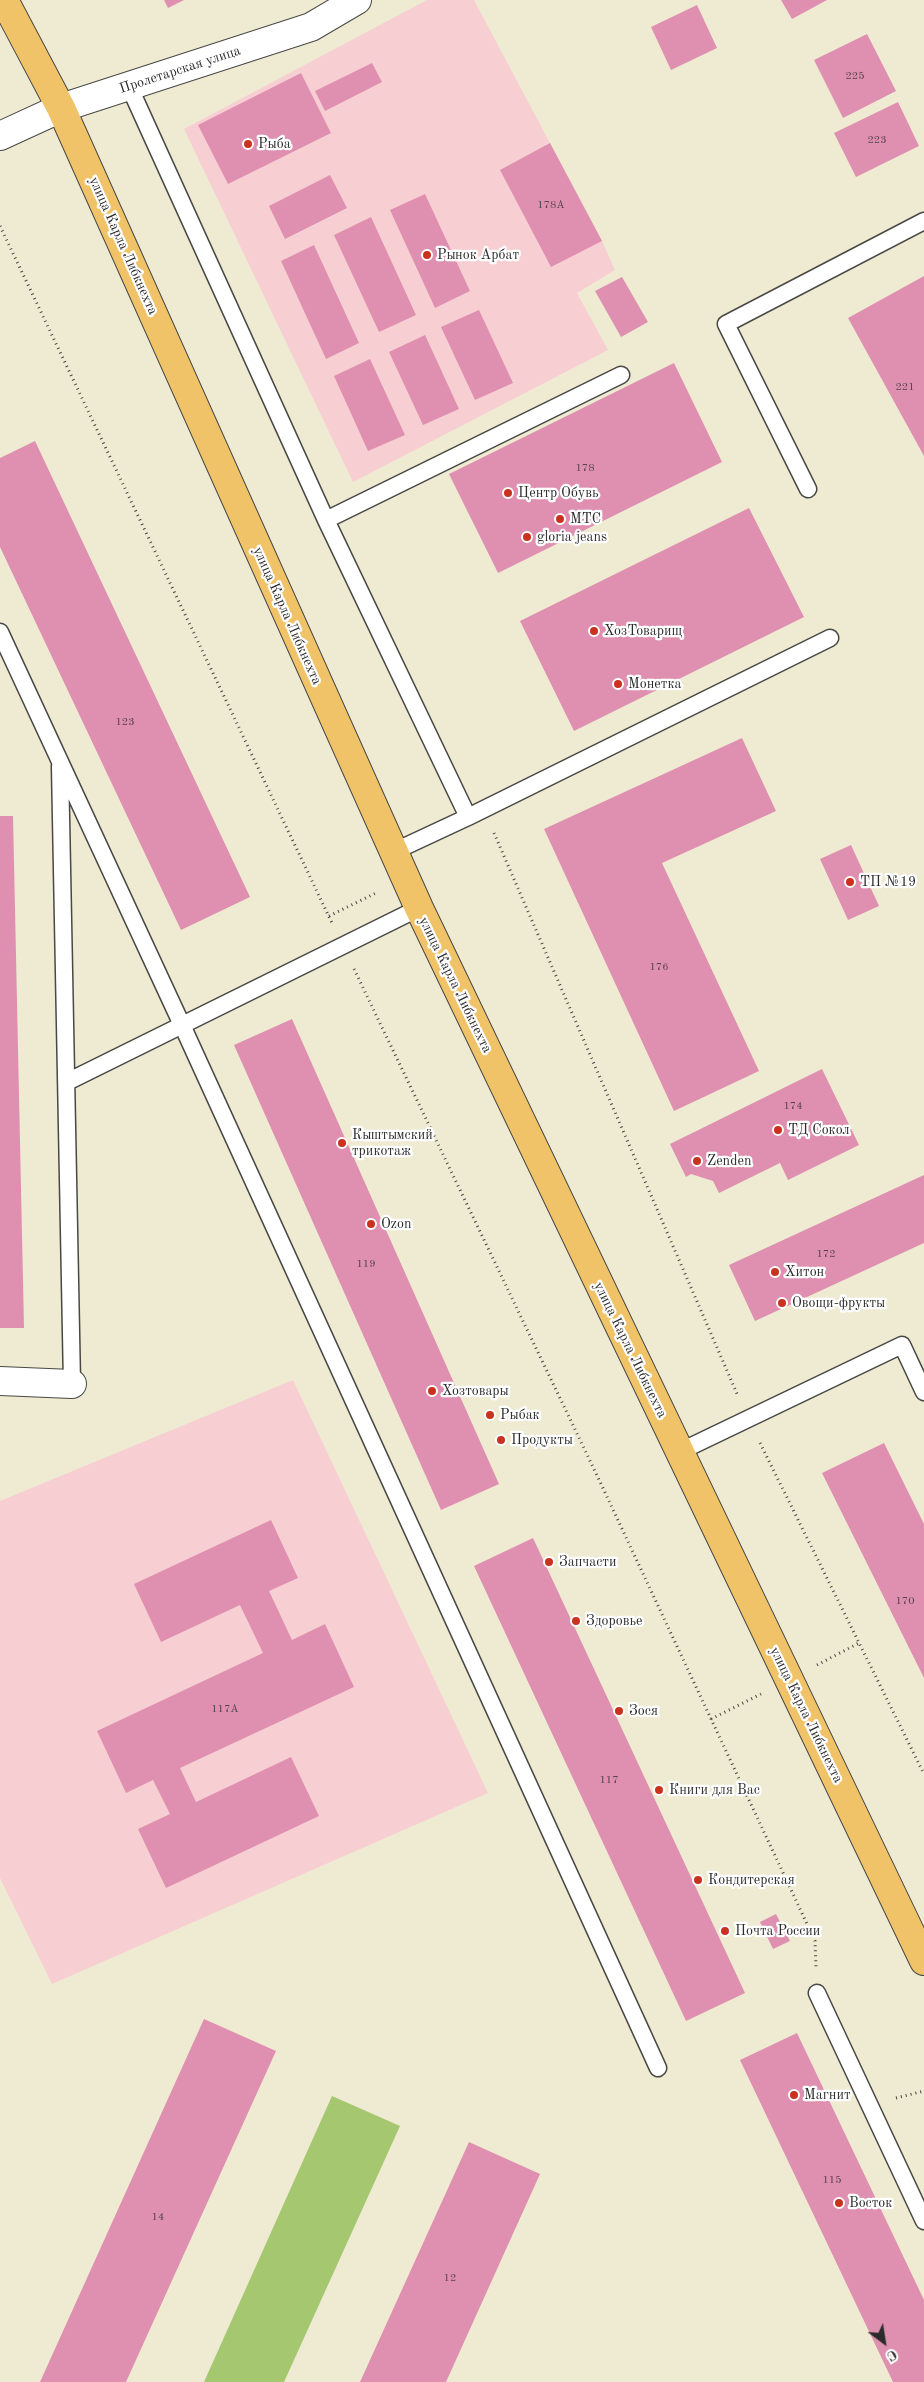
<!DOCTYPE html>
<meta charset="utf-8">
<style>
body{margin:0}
#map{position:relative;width:924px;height:2382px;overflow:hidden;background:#efead2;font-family:"Old Standard TT",serif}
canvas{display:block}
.north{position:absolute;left:859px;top:2317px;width:50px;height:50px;-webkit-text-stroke:4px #fff;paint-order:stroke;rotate:149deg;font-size:14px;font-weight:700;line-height:20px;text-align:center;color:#2b2b2b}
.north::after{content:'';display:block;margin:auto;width:18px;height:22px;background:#2b2b2b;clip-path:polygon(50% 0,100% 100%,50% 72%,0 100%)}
</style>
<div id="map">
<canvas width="924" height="2382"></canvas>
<div class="north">С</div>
</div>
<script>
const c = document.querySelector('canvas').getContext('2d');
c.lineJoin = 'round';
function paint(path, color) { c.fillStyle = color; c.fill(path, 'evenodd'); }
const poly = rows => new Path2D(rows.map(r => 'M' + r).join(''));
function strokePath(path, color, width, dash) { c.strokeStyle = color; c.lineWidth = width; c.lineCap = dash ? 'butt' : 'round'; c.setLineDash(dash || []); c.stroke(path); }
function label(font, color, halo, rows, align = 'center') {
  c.font = font + ' "Old Standard TT",serif'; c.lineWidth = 4.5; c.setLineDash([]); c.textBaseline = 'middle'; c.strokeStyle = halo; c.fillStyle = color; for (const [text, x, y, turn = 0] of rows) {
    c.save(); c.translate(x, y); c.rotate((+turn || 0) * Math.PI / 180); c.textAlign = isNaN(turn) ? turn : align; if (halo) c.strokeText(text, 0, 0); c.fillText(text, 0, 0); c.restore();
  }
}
const built = poly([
 [427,0,474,0,602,241,615,270,577,293,608,350,353,482,184,129],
 [293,1380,488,1793,52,1984,0,1878,0,1501]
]);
const green = poly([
 [332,2096,400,2126,284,2382,204,2382]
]);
const building = poly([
 [164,0,184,0,168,8],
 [781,0,827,0,792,19],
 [697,5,717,48,671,70,651,27],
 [867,34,896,91,843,118,814,60],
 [372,63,382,82,325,111,315,91],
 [301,73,331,133,228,184,198,125],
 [898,102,919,146,856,177,834,133],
 [550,143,602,241,551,267,500,170],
 [330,175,347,208,285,239,269,206],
 [425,194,470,291,435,308,390,210],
 [371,217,416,315,379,332,334,235],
 [314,245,359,343,326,359,281,261],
 [924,276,924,456,848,318],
 [622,277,648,322,621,337,595,291],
 [479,310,513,383,475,400,441,327],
 [425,335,459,409,423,425,389,352],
 [370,359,405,435,368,451,334,376],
 [674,363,722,462,498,573,449,474],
 [35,441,250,897,181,930,0,547,0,458],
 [749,508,804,617,574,731,520,621],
 [742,738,776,811,662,863,759,1071,674,1111,544,829],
 [0,816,13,816,24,1328,0,1328],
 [851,845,879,906,848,920,820,859],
 [292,1019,499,1484,441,1510,234,1045],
 [822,1069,859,1145,788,1180,780,1163,719,1193,713,1181,691,1174,686,1177,670,1144],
 [924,1175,924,1243,755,1321,729,1265],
 [884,1443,924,1524,924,1678,822,1473],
 [271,1520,298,1578,269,1591,292,1640,325,1624,354,1687,180,1768,196,1802,291,1757,319,1816,166,1888,138,1829,170,1814,153,1780,126,1793,97,1731,263,1653,240,1605,161,1642,134,1584],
 [533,1538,745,1993,686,2021,474,1566],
 [776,1914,790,1941,773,1949,760,1922],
 [204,2019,276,2051,126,2382,40,2382],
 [797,2033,924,2300,924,2382,893,2382,740,2060],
 [469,2142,540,2174,446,2382,360,2382]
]);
const path = poly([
 [0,226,332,923],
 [494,833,738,1396],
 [329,916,378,892],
 [354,969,594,1469,815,1941,816,1967],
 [760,1443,924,1774],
 [817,1665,859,1643],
 [711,1719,761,1694],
 [896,2098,924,2091]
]);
const service = poly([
 [129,86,326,520,468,817,393,852],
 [808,489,726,324,924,221],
 [326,520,621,375],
 [0,632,182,1025,658,2068],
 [60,766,72,1384],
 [468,817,830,638],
 [67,1082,419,908],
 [679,1452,902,1345,924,1392],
 [817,1993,924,2221]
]);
const minor = poly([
 [0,136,61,108,311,27,357,0],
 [0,1381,72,1384]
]);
const primary = poly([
 [4,0,61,108,419,908,924,1961]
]);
const markers = [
 [248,144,5,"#c8321e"],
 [427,255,5,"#c8321e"],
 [508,493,5,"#c8321e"],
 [560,519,5,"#c8321e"],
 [527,537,5,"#c8321e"],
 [594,631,5,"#c8321e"],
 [618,684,5,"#c8321e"],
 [850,882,5,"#c8321e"],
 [778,1130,5,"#c8321e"],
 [342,1143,5,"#c8321e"],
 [697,1161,5,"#c8321e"],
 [371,1224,5,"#c8321e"],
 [775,1272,5,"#c8321e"],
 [782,1303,5,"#c8321e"],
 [432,1391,5,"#c8321e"],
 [490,1415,5,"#c8321e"],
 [501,1440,5,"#c8321e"],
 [549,1562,5,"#c8321e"],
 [576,1621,5,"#c8321e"],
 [619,1711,5,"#c8321e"],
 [659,1790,5,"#c8321e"],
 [698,1880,5,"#c8321e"],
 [725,1931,5,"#c8321e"],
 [794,2095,5,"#c8321e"],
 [839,2203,5,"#c8321e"]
];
const numberNames = [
 ["225",855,76],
 ["223",877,140],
 ["178А",551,205],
 ["221",905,387],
 ["178",585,468],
 ["123",125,722],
 ["176",659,967],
 ["174",793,1106],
 ["172",826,1254],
 ["119",366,1264],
 ["170",905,1601],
 ["117А",225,1709],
 ["117",609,1780],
 ["115",832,2180],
 ["14",158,2217],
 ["12",450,2278]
];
const streetNames = [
 ["Пролетарская улица",180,70,-18],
 ["улица Карла Либкнехта",123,246,66],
 ["улица Карла Либкнехта",287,616,66],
 ["улица Карла Либкнехта",455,985,64],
 ["улица Карла Либкнехта",630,1350,64],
 ["улица Карла Либкнехта",806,1715,64]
];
const poiNames = [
 ["Рыба",258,144],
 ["Рынок Арбат",437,255],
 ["Центр Обувь",518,493],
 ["МТС",570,519],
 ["gloria jeans",537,537],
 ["ХозТоварищ",604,631],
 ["Монетка",628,684],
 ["ТП №19",860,882],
 ["ТД Сокол",788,1130],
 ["Кыштымский",352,1135],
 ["трикотаж",352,1151],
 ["Zenden",707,1161],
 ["Ozon",381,1224],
 ["Хитон",785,1272],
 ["Овощи-фрукты",792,1303],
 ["Хозтовары",442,1391],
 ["Рыбак",500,1415],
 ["Продукты",511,1440],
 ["Запчасти",559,1562],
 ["Здоровье",586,1621],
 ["Зося",629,1711],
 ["Книги для Вас",669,1790],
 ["Кондитерская",708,1880],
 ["Почта России",735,1931],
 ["Магнит",804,2095],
 ["Восток",849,2203]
];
paint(built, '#f7cfd2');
paint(green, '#a5c76f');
paint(building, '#df90b1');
strokePath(service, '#484844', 19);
strokePath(minor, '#484844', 30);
strokePath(primary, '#484844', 30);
strokePath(path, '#484844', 3, [1, 4]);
strokePath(service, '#fff', 16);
strokePath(minor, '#fff', 28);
strokePath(primary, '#f1c369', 28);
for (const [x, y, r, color] of markers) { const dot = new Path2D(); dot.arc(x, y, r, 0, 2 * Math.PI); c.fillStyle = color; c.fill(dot); strokePath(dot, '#fff', 2); }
label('11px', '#58444c', null, numberNames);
label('14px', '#2b2b2b', '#fff', streetNames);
label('14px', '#2b2b2b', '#fff', poiNames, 'left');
</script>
